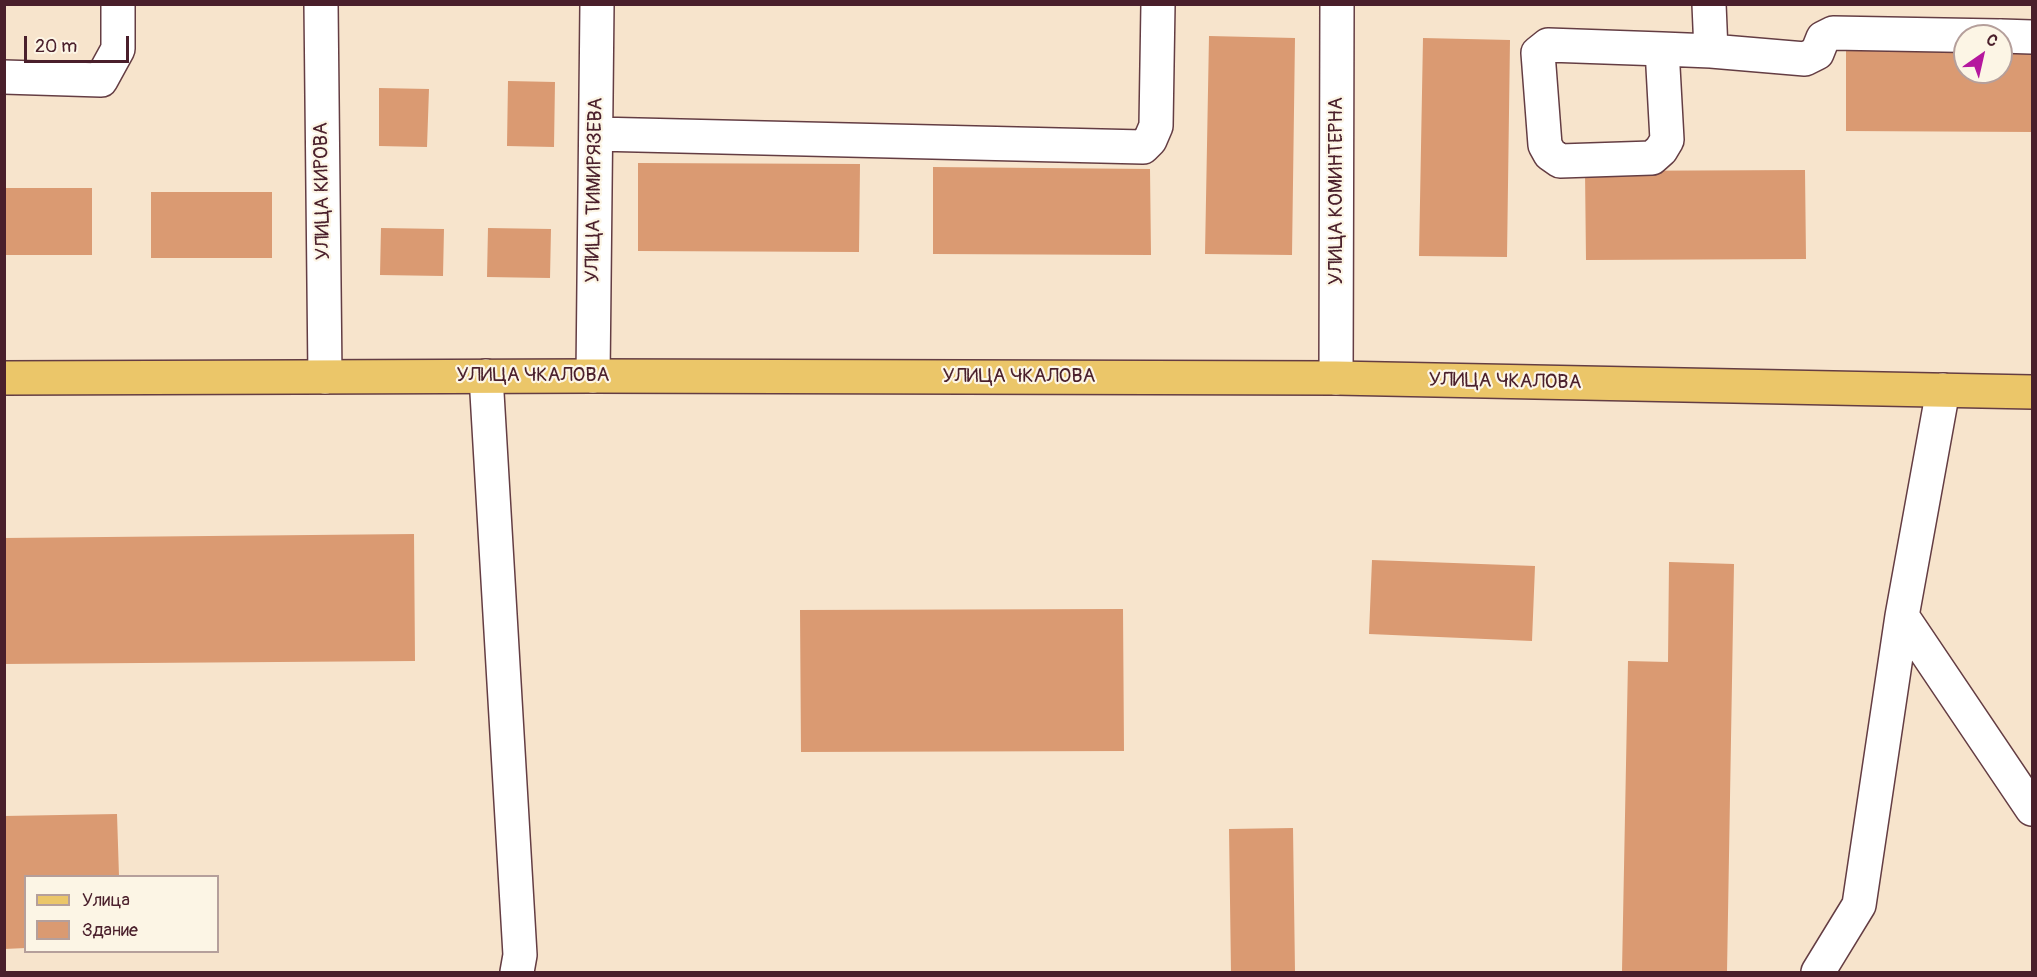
<!DOCTYPE html>
<meta charset="utf-8">
<style>
body{margin:0}
#map{position:relative;width:2037px;height:977px;overflow:hidden;background:#f7e4cc;font-family:Pangolin,sans-serif}
canvas{display:block}
.frame{position:absolute;inset:0;border:6px solid #4a1f2b;pointer-events:none}
.legend{position:absolute;left:24px;top:875px;width:195px;height:78px;box-sizing:border-box;background:#fcf5e5;border:2px solid #b59f9b;margin:0;padding:8px 10px;list-style:none;font-size:18px;color:#4a1f2b}
.legend li{display:flex;align-items:center;gap:12px;height:30px}
.legend b{width:30px;border:2px solid #b59f9b}
.north{position:absolute;left:1953px;top:24px;width:60px;height:60px;box-sizing:border-box;background:#fcf5e5;border:2px solid #b59f9b;border-radius:50%;rotate:34deg;font-size:16px;font-weight:700;line-height:24px;text-align:center;color:#4a1f2b}
.north::after{content:'';display:block;margin:auto;width:21px;height:27px;background:#b5179e;clip-path:polygon(50% 0,100% 100%,50% 72%,0 100%)}
.scale{position:absolute;left:24px;top:36px;width:105px;height:27px;box-sizing:border-box;border:3px solid #4a1f2b;border-top:0;padding-left:8px;font-size:18px;line-height:21px;white-space:nowrap;color:#4a1f2b;-webkit-text-stroke:4px #fcf5e5;paint-order:stroke}
</style>
<div id="map">
<canvas width="2037" height="977"></canvas>
<div class="frame"></div>
<ul class="legend">
<li><b style="height:8px;background:#ebc669"></b>Улица</li>
<li><b style="height:16px;background:#da9a72"></b>Здание</li>
</ul>
<div class="north">С</div>
<div class="scale">20 m</div>
</div>
<script>
const c = document.querySelector('canvas').getContext('2d');
c.lineJoin = 'round';
function paint(path, color) { c.fillStyle = color; c.fill(path, 'evenodd'); }
const poly = rows => new Path2D(rows.map(r => 'M' + r).join(''));
function strokePath(path, color, width, dash) { c.strokeStyle = color; c.lineWidth = width; c.lineCap = dash ? 'butt' : 'round'; c.setLineDash(dash || []); c.stroke(path); }
function label(font, color, halo, rows, align = 'center') {
  c.font = font + ' Pangolin,sans-serif'; c.lineWidth = 4.5; c.setLineDash([]); c.textBaseline = 'middle'; c.strokeStyle = halo; c.fillStyle = color; for (const [text, x, y, turn = 0] of rows) {
    c.save(); c.translate(x, y); c.rotate((+turn || 0) * Math.PI / 180); c.textAlign = isNaN(turn) ? turn : align; if (halo) c.strokeText(text, 0, 0); c.fillText(text, 0, 0); c.restore();
  }
}
const building = poly([
 [1209,36,1295,38,1292,255,1205,254],
 [1423,38,1510,40,1507,257,1419,256],
 [1846,46,1965,46,1965,72,2001,72,2001,46,2032,46,2032,132,1846,131],
 [508,81,555,82,554,147,507,146],
 [379,88,429,89,427,147,379,146],
 [638,163,860,164,859,252,638,251],
 [933,167,1150,169,1151,255,933,254],
 [1805,170,1806,259,1586,260,1585,171],
 [4,188,92,188,92,255,4,255],
 [151,192,272,192,272,258,151,258],
 [381,228,444,229,443,276,380,275],
 [488,228,551,229,550,278,487,277],
 [414,534,415,661,4,664,4,538],
 [1372,560,1535,566,1532,641,1369,634],
 [1669,562,1734,564,1727,972,1622,971,1628,661,1668,662],
 [1123,609,1124,751,801,752,800,610],
 [117,814,119,876,26,876,26,948,4,949,4,816],
 [1293,828,1295,972,1231,972,1229,829]
]);
const minor = poly([
 [321,4,325,377],
 [1709,4,1711,51],
 [2001,36,2032,37],
 [1662,49,1667,140,1661,150,1652,158,1560,161,1550,154,1545,145,1538,53,1548,45,1662,49,1711,51,1805,59,1817,53,1823,38,1833,33,1999,36],
 [4,77,101,80,118,49,118,4],
 [596,134,1143,147,1150,140,1156,126,1158,4],
 [486,376,520,955,517,972],
 [593,376,597,4],
 [1336,378,1337,4],
 [1902,616,2032,809],
 [1818,972,1859,905,1902,616,1943,390]
]);
const major = poly([
 [4,378,593,376,1336,378,2032,392]
]);
const streetNames = [
 ["УЛИЦА ТИМИРЯЗЕВА",595,190,-89],
 ["УЛИЦА КИРОВА",323,191,-91],
 ["УЛИЦА КОМИНТЕРНА",1337,191,-90],
 ["УЛИЦА ЧКАЛОВА",533,376],
 ["УЛИЦА ЧКАЛОВА",1019,377],
 ["УЛИЦА ЧКАЛОВА",1505,382,1]
];
paint(building, '#da9a72');
strokePath(minor, '#643d43', 36);
strokePath(major, '#643d43', 36);
strokePath(minor, '#fff', 33);
strokePath(major, '#ebc669', 33);
label('20px', '#4a1f2b', '#fcf5e5', streetNames);
</script>
